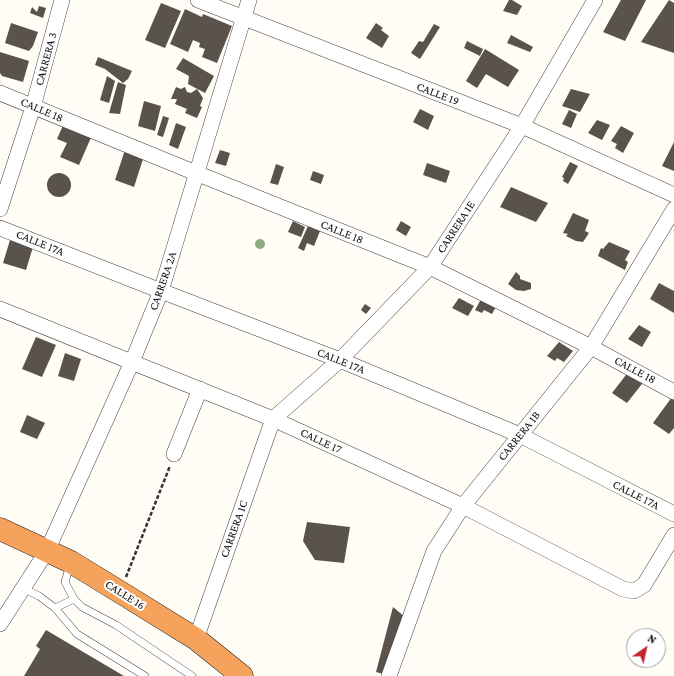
<!DOCTYPE html>
<style>
body{margin:0}
#map{position:relative;width:674px;height:676px;overflow:hidden;background:#fffdf5;font-family:"Crimson Pro",serif}
canvas{display:block}
.north{position:absolute;left:626px;top:628px;width:40px;height:40px;box-sizing:border-box;background:#fff;border:1px solid #a0a0a0;border-radius:50%;rotate:34deg;font-size:11px;font-weight:700;line-height:16px;text-align:center;color:#111}
.north::after{content:'';display:block;margin:auto;width:14px;height:18px;background:#c4262e;clip-path:polygon(50% 0,100% 100%,50% 72%,0 100%)}
</style>
<div id="map">
<canvas width="674" height="676"></canvas>
<div class="north">N</div>
</div>
<script>
const c = document.querySelector('canvas').getContext('2d');
c.lineJoin = 'round';
function paint(path, color) { c.fillStyle = color; c.fill(path, 'evenodd'); }
const poly = rows => new Path2D(rows.map(r => 'M' + r).join(''));
function strokePath(path, color, width, dash) { c.strokeStyle = color; c.lineWidth = width; c.lineCap = dash ? 'butt' : 'round'; c.setLineDash(dash || []); c.stroke(path); }
function label(font, color, halo, rows, align = 'center') {
  c.font = font + ' "Crimson Pro",serif'; c.lineWidth = 4; c.setLineDash([]); c.textBaseline = 'middle'; c.strokeStyle = halo; c.fillStyle = color; for (const [text, x, y, turn = 0] of rows) {
    c.save(); c.translate(x, y); c.rotate((+turn || 0) * Math.PI / 180); c.textAlign = isNaN(turn) ? turn : align; if (halo) c.strokeText(text, 0, 0); c.fillText(text, 0, 0); c.restore();
  }
}
const building = poly([
 [509,0,512,0,522,6,517,15,503,11],
 [621,0,646,0,625,41,603,32],
 [669,0,674,3,674,53,641,42],
 [161,3,181,11,165,48,145,40],
 [39,6,46,8,43,18,30,13,32,7,37,12],
 [185,9,202,17,203,14,232,26,217,63,202,57,205,49,199,47,200,43,193,40,188,52,170,44],
 [11,23,38,32,33,46,29,51,5,43],
 [376,23,383,28,381,30,389,36,382,48,366,38],
 [434,24,440,27,420,59,411,53,419,41,423,42],
 [511,35,533,47,530,52,507,43],
 [467,41,483,49,480,56,464,48],
 [485,49,519,70,508,87,486,74,477,88,466,81],
 [0,52,29,61,23,82,2,76,0,73],
 [98,57,132,71,128,79,123,83,105,69,95,65],
 [183,58,214,76,205,93,188,84,189,76,176,69],
 [107,76,115,81,109,103,100,100],
 [118,82,126,85,120,114,109,113],
 [176,87,181,89,185,87,187,92,191,93,197,89,203,98,200,106,202,107,197,118,185,113,187,109,175,104,177,99,171,99],
 [571,89,590,94,580,112,562,106],
 [144,101,161,106,155,131,138,126],
 [420,109,434,116,428,130,413,122],
 [569,110,577,114,571,128,562,124],
 [163,116,169,118,163,137,157,135],
 [597,120,610,125,602,140,588,133],
 [65,121,93,133,79,165,60,157,67,143,57,139],
 [176,123,186,127,178,149,169,145],
 [621,126,634,133,623,153,615,148,617,144,611,141],
 [674,142,674,171,662,166],
 [125,150,144,156,134,187,115,180],
 [220,150,230,153,226,166,215,163],
 [570,162,578,166,568,184,563,181,564,178,562,177],
 [427,163,450,171,446,183,423,175],
 [276,164,284,167,278,185,270,183],
 [313,171,324,175,321,184,310,180],
 '47 185a12 12 0 1 1 24 0a12 12 0 1 1-24 0Z',
 [511,187,548,203,536,222,500,207],
 [573,213,589,220,585,231,589,233,583,242,576,241,566,236,568,234,563,233],
 [293,221,305,227,301,237,288,232],
 [401,221,411,227,406,236,396,230],
 [308,226,320,231,314,246,307,243,304,251,298,248],
 [10,240,33,247,26,270,3,263],
 [609,242,630,251,625,260,628,262,625,270,598,256,601,248,603,249],
 [516,272,520,276,520,279,531,283,531,289,524,291,516,290,508,284],
 [659,283,674,291,674,313,650,299],
 [484,294,499,301,492,314,484,310,482,313,475,310],
 [459,298,474,306,468,316,452,308],
 [365,304,371,308,366,314,361,310],
 [639,325,651,332,642,347,628,339],
 [36,337,56,345,42,377,22,369],
 [559,342,573,351,564,362,557,358,555,361,547,356],
 [65,353,81,359,74,381,58,376],
 [629,371,645,380,627,403,612,393],
 [672,397,674,399,674,428,669,434,653,423],
 [27,415,45,423,37,439,20,432],
 [307,522,350,527,344,563,315,560,303,541],
 [393,607,411,622,390,676,376,672],
 [46,630,124,676,24,676,40,649,36,646]
]);
const path = poly([
 [126,577,170,466]
]);
const lane = poly([
 [70,565,65,582,74,599,82,607,116,625,192,676],
 [23,588,39,596,55,608,77,634,145,676],
 [55,608,74,599]
]);
const street = poly([
 [198,0,522,126,674,195],
 [0,93,196,173,430,267,591,347,674,392],
 [0,209,33,107,62,0],
 [0,228,161,291,340,360,520,435,674,514],
 [0,309,273,419,463,506,623,589,634,591,644,585,674,535],
 [174,454,200,389],
 [0,624,47,551,132,362,161,291,249,0],
 [196,639,273,419,340,360,430,267,522,126,595,0],
 [389,676,434,551,463,506,591,347,674,209]
]);
const highway = poly([
 [0,529,71,562,120,592,196,639,242,676]
]);
const trees = [
 [260,244]
];
const streetNames = [
 ["CARRERA 3",46,59,-75],
 ["CALLE 19",438,94,21],
 ["CALLE 18",42,110,23],
 ["CARRERA 1E",456,227,-57],
 ["CALLE 18",342,232,22],
 ["CALLE 17A",40,243,22],
 ["CARRERA 2A",163,281,-71],
 ["CALLE 17A",341,361,22],
 ["CALLE 18",635,370,28],
 ["CARRERA 1B",519,436,-51],
 ["CALLE 17",321,441,25],
 ["CALLE 17A",636,495,27],
 ["CARRERA 1C",234,529,-70],
 ["CALLE 16",125,595,32]
];
paint(building, '#5a524d');
strokePath(lane, '#444', 8);
strokePath(street, '#444', 16);
strokePath(highway, '#222', 23);
strokePath(path, '#333', 2.5, [4, 2]);
strokePath(lane, '#fff', 7);
strokePath(street, '#fff', 15);
strokePath(highway, '#f5a25d', 22);
c.fillStyle = '#8dad7f';
for (const [x, y] of trees) { c.beginPath(); c.arc(x, y, 5, 0, 2 * Math.PI); c.fill(); }
label('12px', '#111', '#fff', streetNames);
</script>
